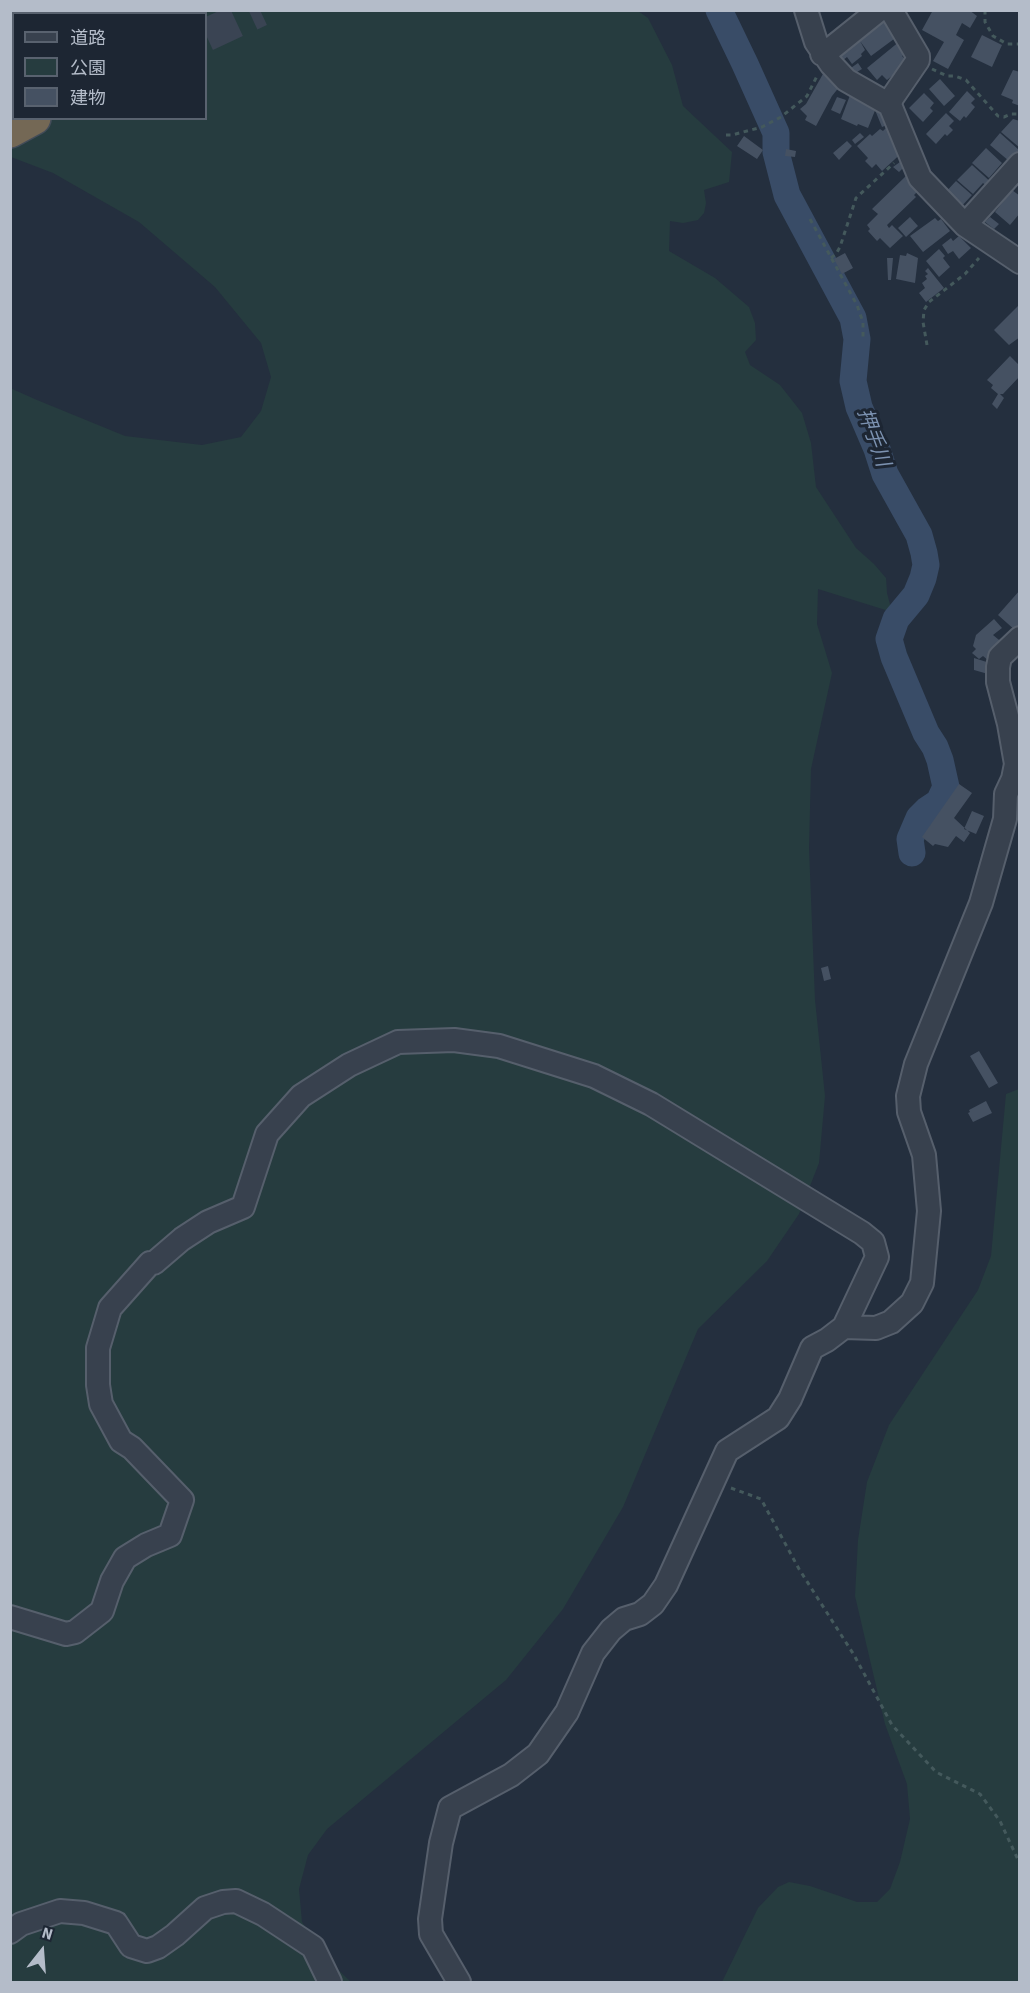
<!DOCTYPE html>
<meta charset="utf-8">
<style>
body{margin:0}
#map{position:relative;width:1030px;height:1993px;overflow:hidden;background:#242f3e;font-family:"Source Sans 3","Noto Sans JP",sans-serif}
canvas{display:block}
.frame{position:absolute;inset:0;border:12px solid #b4bcc9;pointer-events:none}
.legend{position:absolute;left:12px;top:12px;width:195px;height:108px;box-sizing:border-box;background:#1d2633;border:2px solid #59626f;margin:0;padding:8px 10px;list-style:none;font-size:18px;color:#b4bcc9}
.legend li{display:flex;align-items:center;gap:12px;height:30px}
.legend b{width:30px;border:2px solid #59626f}
.north{position:absolute;left:12px;top:1921px;width:60px;height:60px;-webkit-text-stroke:4px #1d2633;paint-order:stroke;rotate:17deg;font-size:16px;font-weight:700;line-height:24px;text-align:center;color:#b4bcc9}
.north::after{content:'';display:block;margin:auto;width:21px;height:27px;background:#b4bcc9;clip-path:polygon(50% 0,100% 100%,50% 72%,0 100%)}
</style>
<div id="map">
<canvas width="1030" height="1993"></canvas>
<div class="frame"></div>
<ul class="legend">
<li><b style="height:8px;background:#38414e"></b>道路</li>
<li><b style="height:16px;background:#263c3f"></b>公園</li>
<li><b style="height:16px;background:#455162"></b>建物</li>
</ul>
<div class="north">N</div>
</div>
<script>
const c = document.querySelector('canvas').getContext('2d');
c.lineJoin = 'round';
function paint(path, color) { c.fillStyle = color; c.fill(path, 'evenodd'); }
const poly = rows => new Path2D(rows.map(r => 'M' + r).join(''));
function strokePath(path, color, width, dash) { c.strokeStyle = color; c.lineWidth = width; c.lineCap = dash ? 'butt' : 'round'; c.setLineDash(dash || []); c.stroke(path); }
function label(font, color, halo, rows, align = 'center') {
  c.font = font + ' "Source Sans 3","Noto Sans JP",sans-serif'; c.lineWidth = 6; c.setLineDash([]); c.textBaseline = 'middle'; c.strokeStyle = halo; c.fillStyle = color; for (const [text, x, y, turn = 0] of rows) {
    c.save(); c.translate(x, y); c.rotate((+turn || 0) * Math.PI / 180); c.textAlign = isNaN(turn) ? turn : align; if (halo) c.strokeText(text, 0, 0); c.fillText(text, 0, 0); c.restore();
  }
}
const green = poly([
 [11,11,638,11,648,18,672,65,683,106,732,152,729,182,704,190,706,203,704,213,698,220,683,223,670,221,669,251,715,278,749,307,755,323,756,340,745,352,750,365,780,385,802,413,811,443,816,487,856,548,874,564,886,578,887,593,892,612,818,589,817,624,832,673,811,769,809,848,815,1000,825,1096,819,1163,799,1214,767,1261,698,1329,623,1507,563,1609,506,1680,327,1829,308,1855,299,1889,302,1922,326,1958,351,1982,11,1982,10,388,37,400,125,436,202,445,241,437,261,411,271,377,261,343,215,287,139,222,53,173,11,157],
 [14,14,206,14,206,118,14,118],
 [1019,1089,1019,1982,722,1982,758,1908,778,1887,789,1882,810,1886,857,1902,877,1902,890,1889,900,1862,910,1819,907,1784,885,1724,855,1596,858,1540,867,1482,889,1425,978,1290,991,1256,1006,1094]
]);
const river = poly([
 [719,10,745,64,776,133,776,152,787,195,853,318,857,339,853,381,859,407,877,449,885,474,919,535,924,553,926,565,923,578,916,595,896,619,889,639,894,657,926,733,935,747,940,760,946,787,939,802,927,810,919,818,910,839,912,853]
]);
const building = poly([
 [933,10,969,10,977,16,970,28,962,23,956,35,964,40,948,69,933,61,944,42,922,30],
 [883,12,898,36,871,56,860,41,865,50,861,54,862,56,852,64,847,57,837,65,829,55],
 [982,35,1002,45,992,67,971,57],
 [900,41,908,51,902,56,906,60,905,65,887,80,882,75,877,80,867,68],
 [858,63,862,69,852,75,848,70],
 [828,65,844,81,832,96,816,126,805,120,807,116,800,109,806,104],
 [1013,70,1020,72,1020,106,1012,103,1013,100,1001,95],
 [940,79,955,96,944,106,929,89],
 [852,90,878,103,868,128,858,124,857,126,841,119],
 [967,91,975,99,971,103,975,107,966,118,964,116,960,121,949,112],
 [924,93,934,103,930,108,933,111,923,122,909,108],
 [837,97,846,100,840,114,831,110],
 [885,106,892,123,882,127,875,110],
 [946,113,954,121,949,126,953,130,947,136,945,134,936,144,926,134],
 [1013,119,1020,121,1020,148,1001,132],
 [887,127,906,149,882,171,876,164,872,168,865,161,868,158,857,146,870,134,872,136,880,129,883,131],
 [860,133,864,137,855,144,852,140],
 [1000,133,1019,150,1009,161,990,145],
 [744,136,763,150,757,159,737,146],
 [847,141,852,146,839,160,833,153],
 [986,148,1002,163,989,178,972,163],
 [786,149,796,151,795,157,785,156],
 [900,162,904,167,899,172,893,167],
 [972,165,994,185,990,189,983,183,973,194,957,180],
 [907,175,920,189,914,195,916,197,887,225,889,228,892,225,903,236,890,248,880,238,877,241,868,231,870,229,867,225,878,214,872,209],
 [956,181,972,195,959,209,943,195],
 [1012,190,1020,196,1020,213,1010,225,995,212],
 [910,217,918,226,906,237,898,228],
 [990,217,999,224,994,229,985,222],
 [935,218,938,221,941,219,950,231,923,252,910,236],
 [959,236,971,248,959,259,953,251,948,254,942,245,951,238,953,241],
 [939,249,945,256,943,258,950,267,939,277,926,261],
 [845,253,853,268,842,274,834,259],
 [907,253,918,258,915,283,896,279,900,255,906,256],
 [887,258,893,258,891,280,888,280],
 [928,268,944,288,926,302,919,293,925,288,922,283,927,279,925,276,928,274,925,271],
 [1020,304,1020,337,1009,345,994,330],
 [1010,356,1020,366,1020,376,1003,394,1000,394,1004,398,997,409,992,404,998,394,991,388,993,385,987,380],
 [1020,590,1020,627,1016,631,998,615],
 [994,619,1002,628,993,635,1004,644,989,661,983,656,979,659,972,653,976,649,973,646,976,635],
 [974,658,993,664,988,674,974,670],
 [959,784,972,793,954,818,970,833,964,842,956,836,948,847,935,844,933,846,922,837],
 [972,811,984,816,976,834,964,829],
 [828,966,831,979,824,981,821,968],
 [979,1051,998,1083,989,1088,970,1056],
 [986,1101,992,1113,973,1122,968,1113,970,1112,969,1110]
]);
const highwayTunnel = poly([
 [206,35,260,10]
]);
const path = poly([
 [985,10,985,22,993,36,1007,44,1020,44],
 [932,69,947,76,955,76,966,80,998,116,1004,117,1011,114,1020,114],
 [726,135,732,135,762,127,781,117,807,96,817,76],
 [810,219,857,305,863,322,863,339],
 [831,258,836,254,840,247,856,198,894,163],
 [927,345,923,322,924,310,929,302,965,274,979,258],
 [731,1488,761,1499,799,1569,854,1655,892,1725,936,1772,980,1794,1000,1821,1020,1864]
]);
const minor = poly([
 [806,10,816,42,831,64,846,80,890,105],
 [891,10,918,56,918,60,892,98,890,105,920,178,965,225,1020,262],
 [822,54,828,51,879,10],
 [965,225,1020,164],
 [844,1327,876,1328,891,1322,912,1303,922,1283,929,1211,924,1155,909,1112,908,1096,916,1064,981,903,1005,819,1006,794,1013,779,1016,764,1009,724,998,682,998,667,1000,657,1020,638],
 [10,1617,66,1634,75,1632,102,1611,112,1581,125,1558,146,1545,170,1535,182,1500,132,1448,121,1441,101,1404,98,1385,98,1348,110,1308,150,1263,154,1263,182,1239,208,1222,243,1207,267,1134,301,1096,349,1065,398,1042,454,1040,499,1046,594,1076,651,1104,862,1233,873,1242,877,1257,844,1327,827,1340,812,1348,790,1399,778,1418,727,1451,666,1585,653,1604,640,1614,624,1619,611,1630,593,1653,567,1712,538,1754,511,1775,450,1808,441,1843,430,1919,431,1934,459,1982],
 [10,1932,21,1924,60,1911,84,1913,116,1923,131,1946,147,1951,158,1947,175,1935,205,1908,223,1902,236,1901,263,1914,313,1947,330,1982]
]);
const highway = poly([
 [10,131,34,118]
]);
const waterNames = [
 ["押手川",872,438,70]
];
paint(green, '#263c3f');
strokePath(river, '#394c67', 27);
paint(building, '#455162');
strokePath(highwayTunnel, '#3a4453', 33, [33, 16]);
strokePath(minor, '#565f6c', 26);
strokePath(highway, '#434c59', 36);
strokePath(path, '#44595c', 3, [4.5, 4.5]);
strokePath(minor, '#38414e', 22);
strokePath(highway, '#746855', 33);
label('italic 20px', '#7c92b1', '#1d2633', waterNames);
</script>
